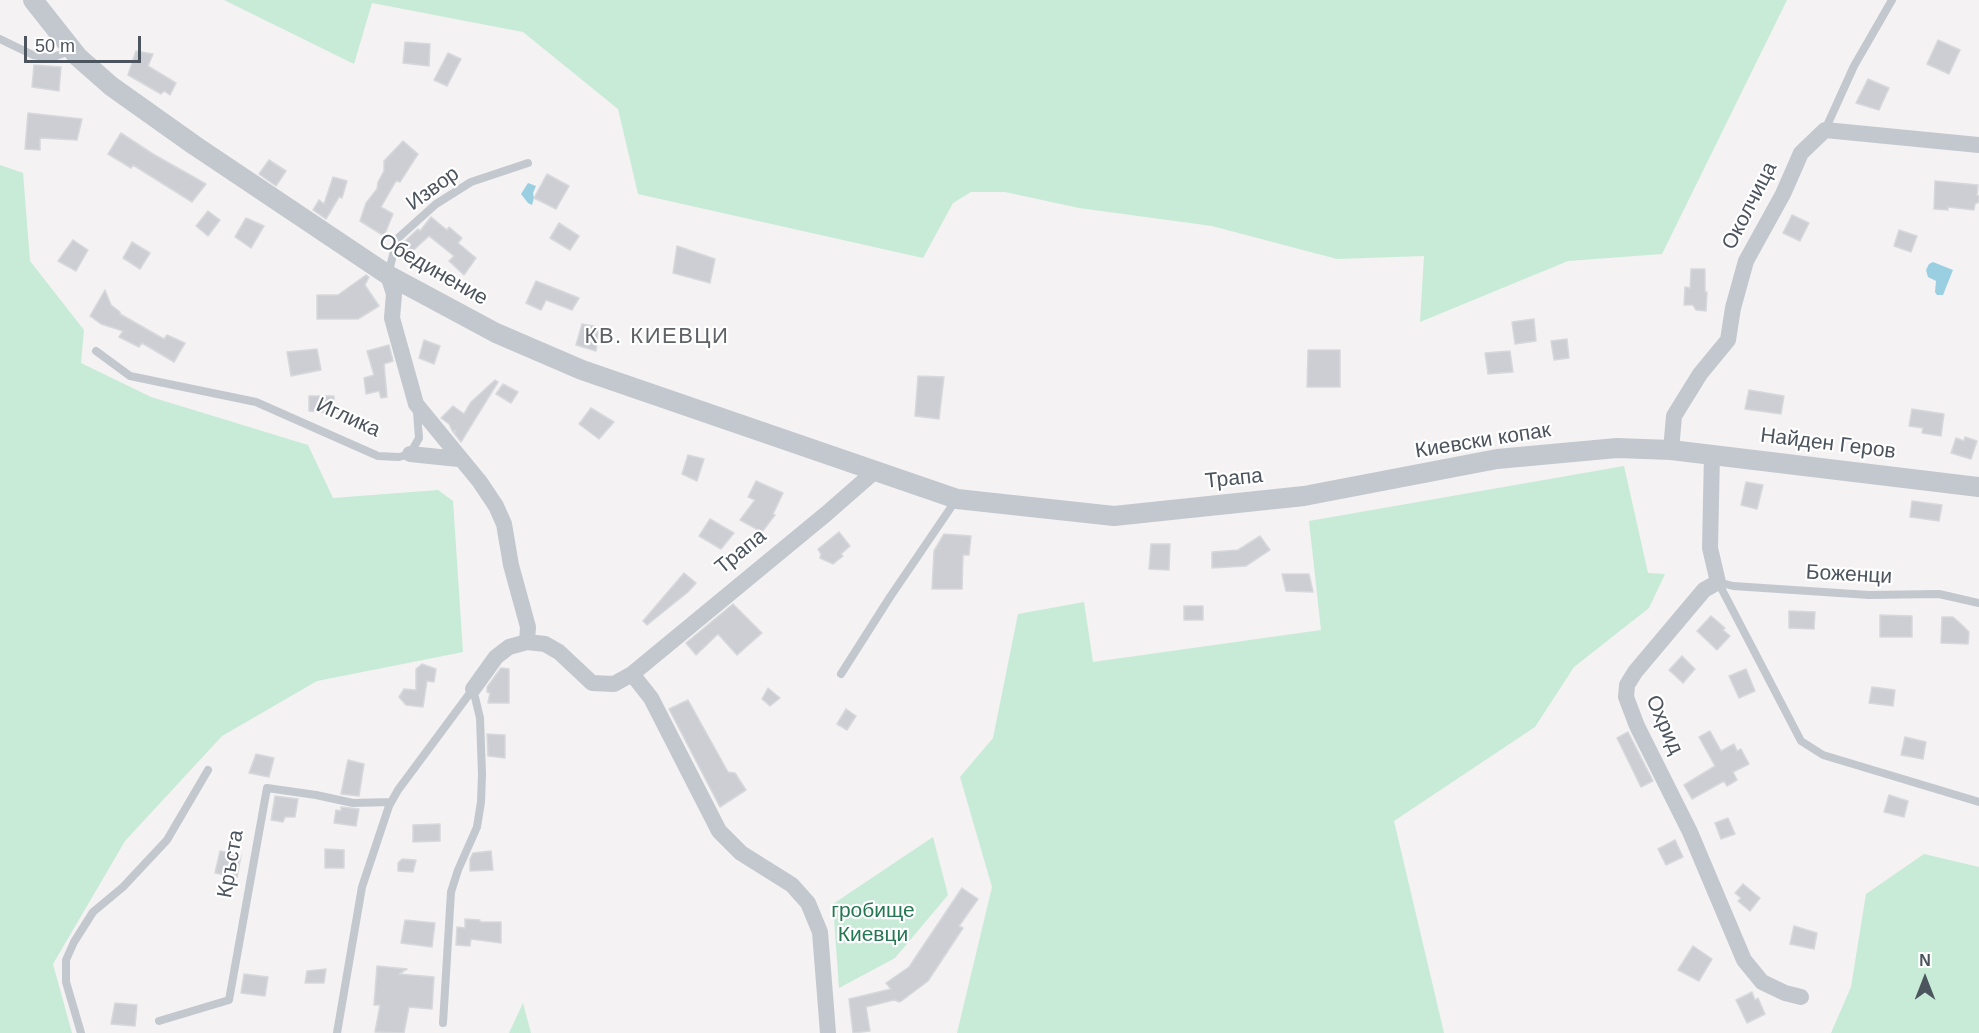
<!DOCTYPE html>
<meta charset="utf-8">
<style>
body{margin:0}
#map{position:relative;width:1979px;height:1033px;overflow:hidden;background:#f4f2f2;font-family:Arial,sans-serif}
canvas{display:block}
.north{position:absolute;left:1895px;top:949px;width:60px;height:60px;-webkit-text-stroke:4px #fff;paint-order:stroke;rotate:0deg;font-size:16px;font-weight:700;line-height:24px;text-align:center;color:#4c545d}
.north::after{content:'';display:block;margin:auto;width:21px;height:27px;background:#4c545d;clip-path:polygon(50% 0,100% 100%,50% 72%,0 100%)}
.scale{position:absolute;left:24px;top:36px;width:117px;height:27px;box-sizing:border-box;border:3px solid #4c545d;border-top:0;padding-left:8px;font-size:18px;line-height:21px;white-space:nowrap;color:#4c545d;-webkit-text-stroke:4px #fff;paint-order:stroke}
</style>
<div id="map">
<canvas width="1979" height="1033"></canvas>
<div class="north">N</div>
<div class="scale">50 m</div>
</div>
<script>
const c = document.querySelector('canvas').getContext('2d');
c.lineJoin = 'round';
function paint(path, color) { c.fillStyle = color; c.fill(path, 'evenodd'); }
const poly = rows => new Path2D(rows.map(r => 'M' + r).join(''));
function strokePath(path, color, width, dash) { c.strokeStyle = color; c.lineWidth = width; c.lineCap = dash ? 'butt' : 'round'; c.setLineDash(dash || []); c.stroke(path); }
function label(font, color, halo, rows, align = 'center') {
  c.font = font + ' Arial,sans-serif'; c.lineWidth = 4.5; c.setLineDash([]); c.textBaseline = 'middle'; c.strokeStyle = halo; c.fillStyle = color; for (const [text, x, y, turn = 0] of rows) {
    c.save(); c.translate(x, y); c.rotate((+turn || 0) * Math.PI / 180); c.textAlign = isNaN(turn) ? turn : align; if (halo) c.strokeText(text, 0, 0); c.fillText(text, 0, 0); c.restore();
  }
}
const green = poly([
 [224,0,1787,0,1662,254,1568,261,1420,322,1424,256,1337,259,1212,226,1079,208,1005,192,971,192,953,203,923,258,638,194,618,109,523,32,372,3,354,64],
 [0,165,23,173,30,261,84,330,81,363,151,397,308,445,333,498,438,490,453,501,463,652,317,681,222,736,125,841,53,964,72,1033,0,1033],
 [1624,466,1648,573,1665,574,1649,608,1574,667,1535,727,1394,821,1444,1033,957,1033,992,887,960,777,993,738,1018,614,1084,602,1093,662,1321,630,1309,521],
 [933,837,948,895,895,958,839,988,833,904],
 [1924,854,1979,867,1979,1033,1831,1033,1851,987,1866,894],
 [523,1003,531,1033,509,1033]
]);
const water = poly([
 [528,183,536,186,533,193,534,198,532,205,528,203,521,194],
 [1933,262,1953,270,1943,295,1937,295,1935,292,1936,281,1928,277,1926,270,1929,264]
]);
const building = poly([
 [1938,40,1960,50,1949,74,1927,64,1938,40],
 [405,42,430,44,429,66,403,63,405,42],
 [136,51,153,54,148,66,176,83,170,95,164,91,161,94,128,75,136,51],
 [448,53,461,59,447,86,434,80,448,53],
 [34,65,61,67,59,91,32,87,34,65],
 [1868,79,1889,88,1879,110,1856,103,1868,79],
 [28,113,82,119,77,140,40,138,40,150,25,149,28,113],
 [121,133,153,154,206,184,192,202,133,165,131,168,108,154,121,133],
 [403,141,418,154,400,182,396,181,381,207,393,214,384,236,360,221,366,203,377,189,378,182,384,171,384,161,403,141],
 [269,160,286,171,276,186,259,174,269,160],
 [547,174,569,186,556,209,534,198,547,174],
 [333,177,347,181,342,198,339,197,326,219,313,210,319,200,324,204,333,177],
 [1935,181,1978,185,1977,195,1979,196,1979,202,1975,204,1974,210,1948,207,1948,210,1934,209,1935,181],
 [208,211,220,220,208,236,196,226,208,211],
 [1792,215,1809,223,1800,241,1783,233,1792,215],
 [431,217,447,230,449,227,462,238,458,243,476,258,464,275,449,261,454,256,429,236,407,256,401,251,403,243,418,229,420,231,431,217],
 [246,218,264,226,251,248,235,237,246,218],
 [559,223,579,236,570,250,550,238,559,223],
 [1899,230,1917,236,1911,252,1894,246,1899,230],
 [73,240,88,250,76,271,58,261,73,240],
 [132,242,150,253,140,269,123,258,132,242],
 [677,246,715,259,710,283,673,273,677,246],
 [1691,269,1705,269,1705,292,1707,292,1706,311,1696,310,1693,305,1684,305,1685,287,1690,288,1691,269],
 [366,275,369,277,365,285,379,306,358,319,317,319,317,295,338,295,366,275],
 [536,281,579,298,572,310,546,300,541,310,526,303,536,281],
 [105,290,111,305,120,312,120,314,164,339,167,335,185,343,174,362,142,343,139,347,119,337,123,331,101,324,90,316,105,290],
 [1534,319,1536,341,1515,344,1512,322,1534,319],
 [582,324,599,327,596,351,576,345,582,324],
 [1567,339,1569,358,1554,360,1551,341,1567,339],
 [424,340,440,346,434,364,419,358,424,340],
 [389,345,393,361,384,364,387,397,381,398,379,391,366,394,364,378,374,375,367,351,389,345],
 [317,349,321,370,291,376,287,352,317,349],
 [1308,350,1340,350,1340,387,1307,387,1308,350],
 [1510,351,1513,372,1488,374,1485,353,1510,351],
 [918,376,944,377,939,419,915,416,918,376],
 [495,380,498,382,461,442,454,433,456,430,453,432,449,424,441,418,453,406,464,414,471,402,495,380],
 [503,384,518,392,511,403,496,394,503,384],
 [1749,390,1784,396,1781,414,1745,409,1749,390],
 [309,396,334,396,334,413,309,411,309,396],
 [591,408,614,422,599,439,579,424,591,408],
 [1912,409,1944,414,1941,436,1922,433,1923,428,1909,426,1912,409],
 [1965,437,1977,441,1971,459,1951,453,1956,438,1964,441,1965,437],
 [688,455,704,459,697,481,682,474,688,455],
 [756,481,783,493,773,514,775,515,762,532,740,520,755,500,748,497,756,481],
 [1746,482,1763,485,1757,509,1741,505,1746,482],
 [1912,501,1942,505,1939,521,1910,517,1912,501],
 [710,519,734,533,721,549,699,536,710,519],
 [839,532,850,546,841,554,843,556,833,564,820,558,821,554,818,549,839,532],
 [944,534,971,536,969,555,963,555,962,589,932,589,934,551,944,534],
 [1260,536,1270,550,1246,566,1212,568,1212,552,1238,550,1260,536],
 [1151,544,1170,544,1169,570,1149,569,1151,544],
 [684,573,696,583,688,592,647,625,643,621,684,573],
 [1282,574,1309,574,1313,592,1286,591,1282,574],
 [733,604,762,633,737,655,718,634,696,655,686,643,733,604],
 [1184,606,1203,606,1203,620,1184,620,1184,606],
 [1789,611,1815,612,1814,629,1789,628,1789,611],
 [1880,615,1912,616,1912,637,1880,637,1880,615],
 [1711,616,1725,628,1723,630,1730,636,1717,650,1697,631,1711,616],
 [1942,617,1953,617,1961,624,1969,632,1968,644,1941,643,1942,617],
 [1682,656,1695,669,1683,683,1669,670,1682,656],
 [422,664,436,669,434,682,427,681,423,707,406,705,399,697,404,689,416,690,416,669,422,664],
 [501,668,509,669,509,703,488,703,490,693,487,692,487,687,501,668],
 [1746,669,1755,691,1739,698,1729,676,1746,669],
 [1872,687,1895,690,1893,706,1869,703,1872,687],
 [768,688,780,698,770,706,762,699,768,688],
 [688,700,728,772,735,773,746,790,720,807,669,709,688,700],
 [846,709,856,716,847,730,837,724,846,709],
 [1710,731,1721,751,1734,744,1737,751,1741,749,1749,764,1733,772,1737,780,1727,786,1724,781,1692,799,1684,785,1715,766,1699,737,1710,731],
 [1628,732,1653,781,1641,787,1617,738,1628,732],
 [487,734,505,735,505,758,488,756,487,734],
 [1905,737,1926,742,1923,759,1901,755,1905,737],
 [256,754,274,758,269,777,249,773,256,754],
 [348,760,364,764,359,796,341,794,348,760],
 [1889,795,1908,801,1904,817,1884,812,1889,795],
 [275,796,298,799,295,817,285,817,283,822,271,820,275,796],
 [341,807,359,809,356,826,334,823,336,810,341,811,341,807],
 [1728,818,1735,834,1721,839,1715,823,1728,818],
 [440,824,440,841,413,842,413,825,440,824],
 [1675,840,1683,857,1666,865,1658,849,1675,840],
 [325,849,344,850,344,868,325,868,325,849],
 [220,851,241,855,237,877,215,873,220,851],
 [491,851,493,870,470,871,470,859,473,853,491,851],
 [402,859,416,860,413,872,398,871,398,863,402,859],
 [1743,884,1760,898,1750,911,1738,901,1741,898,1735,893,1743,884],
 [962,888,978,899,959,926,963,928,928,981,900,1002,894,1000,866,1007,870,1031,853,1033,849,999,891,989,886,983,909,967,962,888],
 [465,919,480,920,480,922,501,922,501,943,471,939,470,946,456,945,457,927,465,928,465,919],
 [405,920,435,923,432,947,401,943,405,920],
 [1794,926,1817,933,1814,949,1790,944,1794,926],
 [1693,946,1712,959,1699,981,1678,970,1693,946],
 [377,966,407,969,399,974,434,977,432,1009,409,1007,404,1033,375,1032,380,1005,374,1005,377,966],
 [326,969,324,983,305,983,307,971,326,969],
 [244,974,268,977,265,996,241,993,244,974],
 [1752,992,1755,1000,1758,998,1765,1014,1747,1023,1736,1000,1752,992],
 [115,1003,137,1005,135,1026,111,1024,115,1003]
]);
const service = poly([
 [0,39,33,55,51,58,72,50],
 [1825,130,1854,66,1892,0],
 [388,275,397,239,436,204,471,182,528,163],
 [96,351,130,376,256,402,378,456,399,457,410,454,419,438,417,412],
 [1718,582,1801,741,1823,755,1979,802],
 [1718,582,1733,586,1869,595,1939,594,1979,603],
 [841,674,890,597,956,500],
 [159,1021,229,1000,267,788,316,795,353,803,391,802],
 [443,1023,451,892,458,870,477,827,481,802,482,774,480,718,473,689],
 [81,1033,66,982,66,960,74,942,93,912,123,887,167,840,208,770],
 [337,1033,362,887,389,806,398,790,473,689]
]);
const minor = poly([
 [388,275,394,294,392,318,416,404,480,482,496,506,504,524,511,565,528,627,527,642],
 [1671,450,1674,416,1700,374,1728,340,1733,308,1746,261,1783,194,1801,153,1825,130,1979,145],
 [410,454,459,459],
 [1712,454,1710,548,1718,582,1704,590,1635,672,1627,685,1626,697,1637,726,1690,832,1744,960,1762,982,1785,993,1801,997],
 [632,674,651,698,719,831,741,853,792,885,808,903,820,932,828,1033],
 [473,689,496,657,509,647,527,642,545,644,559,652,592,683,614,684,632,674,826,514,874,472]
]);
const tertiary = poly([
 [33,0,78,57,111,86,194,145,388,275,496,333,582,370,957,499,1114,516,1304,496,1497,459,1617,448,1671,450,1979,487]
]);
const streetNames = [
 ["Извор",433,189,-36],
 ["Околчица",1750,206,-63],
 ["Обединение",433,270,30],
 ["Иглика",348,418,24],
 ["Киевски копак",1483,441,-9],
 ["Найден Геров",1828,444,7],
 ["Трапа",1234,479,-6],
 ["Трапа",741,552,-39],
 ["Боженци",1849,575,3],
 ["Охрид",1664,725,66],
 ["Кръста",231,864,-80]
];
const parkNames = [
 ["гробище",873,911],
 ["Киевци",873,935]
];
const neighbourhoodNames = [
 ["КВ. КИЕВЦИ",657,337]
];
paint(green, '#c7ebd7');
paint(water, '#9acfe2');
paint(building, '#cdced3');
strokePath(building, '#d7d8dc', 1.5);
strokePath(service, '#c2c8ce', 8);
strokePath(minor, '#c2c8ce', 16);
strokePath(tertiary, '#c2c8ce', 20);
label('21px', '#4c545d', '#fff', streetNames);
label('21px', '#247752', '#fff', parkNames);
c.letterSpacing = '1.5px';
label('22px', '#5f6266', '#fff', neighbourhoodNames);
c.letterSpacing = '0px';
</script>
